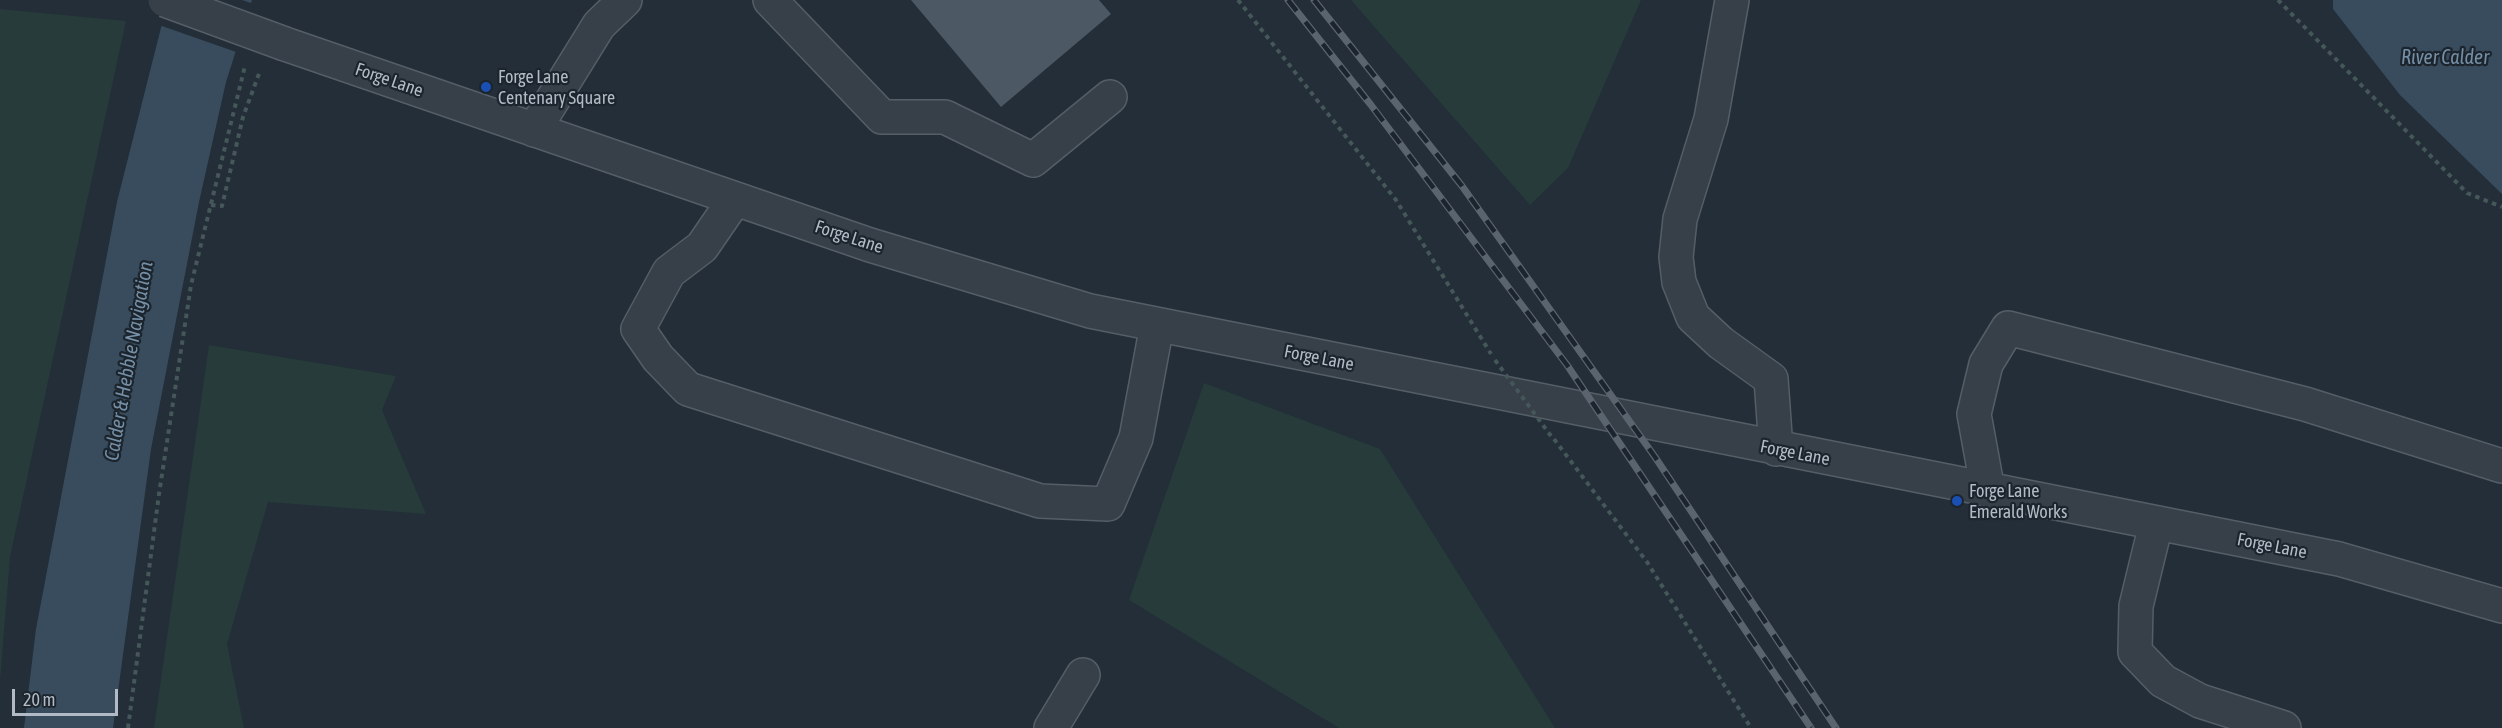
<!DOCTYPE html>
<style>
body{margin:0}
#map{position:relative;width:2502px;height:728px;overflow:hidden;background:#232e38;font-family:"Asap Condensed",sans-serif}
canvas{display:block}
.scale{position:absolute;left:12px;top:689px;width:106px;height:27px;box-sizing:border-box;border:3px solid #b2bbc5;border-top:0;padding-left:8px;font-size:18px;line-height:21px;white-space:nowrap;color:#b2bbc5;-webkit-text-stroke:4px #1c252d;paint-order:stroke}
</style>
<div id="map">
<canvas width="2502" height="728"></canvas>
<div class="scale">20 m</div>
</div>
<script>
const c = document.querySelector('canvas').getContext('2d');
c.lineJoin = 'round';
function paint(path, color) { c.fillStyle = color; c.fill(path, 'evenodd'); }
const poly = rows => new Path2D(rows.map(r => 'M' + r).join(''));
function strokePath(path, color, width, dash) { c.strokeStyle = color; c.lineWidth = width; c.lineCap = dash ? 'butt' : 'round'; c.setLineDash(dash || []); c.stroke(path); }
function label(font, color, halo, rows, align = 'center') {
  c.font = font + ' "Asap Condensed",sans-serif'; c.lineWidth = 4.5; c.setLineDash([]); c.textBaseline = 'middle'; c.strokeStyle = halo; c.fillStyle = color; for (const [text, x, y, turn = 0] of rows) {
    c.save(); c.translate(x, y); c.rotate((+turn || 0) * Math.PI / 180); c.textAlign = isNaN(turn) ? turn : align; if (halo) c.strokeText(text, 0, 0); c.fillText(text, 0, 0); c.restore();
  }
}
const green = poly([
 [1351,0,1641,0,1568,168,1530,205],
 [0,9,126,21,10,557,0,681],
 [209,345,396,376,382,410,426,514,268,502,227,644,244,728,154,728],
 [1204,383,1380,449,1555,728,1339,728,1129,600]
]);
const water = poly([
 [168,0,252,0,226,82,199,202,151,449,113,728,24,728,36,629,117,202],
 [2333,0,2502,0,2502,194,2400,95,2333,9]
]);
const pier = poly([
 [165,0,242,0,254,4,239,53,159,25]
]);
const building = poly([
 [911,0,1099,0,1111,14,1001,107]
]);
const path = poly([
 [1238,0,1396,200,1491,354],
 [2278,0,2467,193,2502,207],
 [211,205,222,206,243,117,260,71],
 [1554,439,1647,562,1751,728],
 [128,728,159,494,191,285,245,66]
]);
const minor = poly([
 [770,0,882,117,945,117,1033,160,1110,97],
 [1732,0,1711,119,1680,219,1676,257,1679,282,1693,317,1721,343,1771,379,1776,449],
 [285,44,870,245,1090,311,2339,559,2502,606],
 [534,130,599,25,625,0],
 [735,199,702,247,669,272,638,329,658,358,688,389,1040,501,1108,504,1136,438,1157,325],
 [1988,491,1974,414,1986,364,2008,328,2305,404,2502,466],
 [2156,524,2136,606,2135,652,2163,681,2200,701,2284,728],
 [1051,728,1083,675]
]);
const rail = poly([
 [1288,0,1371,105,1567,365,1811,728],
 [1314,0,1462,186,1655,457,1836,728]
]);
const pathBridge = poly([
 [1495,360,1551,436]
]);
const minorBridge = poly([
 [165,0,285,44]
]);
const markers = [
 [486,87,6,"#1a4fb4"],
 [1957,501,6,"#1a4fb4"]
];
const poiNames = [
 ["Forge Lane",498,77],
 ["Centenary Square",498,98],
 ["Forge Lane",1969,491],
 ["Emerald Works",1969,512]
];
const streetNames = [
 ["Forge Lane",389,80,19],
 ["Forge Lane",849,237,18],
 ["Forge Lane",1319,358,11],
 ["Forge Lane",1795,453,11],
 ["Forge Lane",2272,546,11]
];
const waterNames = [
 ["River Calder",2445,58],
 ["Calder & Hebble Navigation",129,361,-80]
];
paint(green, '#263b3a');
paint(water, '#394c5e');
paint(pier, '#232e38');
paint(building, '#4c5964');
strokePath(minor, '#555e66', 36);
strokePath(path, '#455758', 4, [4.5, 4.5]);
strokePath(minor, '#374049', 33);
strokePath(rail, '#59646f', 7);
strokePath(rail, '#1c252d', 4.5, [14]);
strokePath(minorBridge, '#555e66', 36, []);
strokePath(pathBridge, '#455758', 4, [4.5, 4.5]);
strokePath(minorBridge, '#374049', 33);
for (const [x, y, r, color] of markers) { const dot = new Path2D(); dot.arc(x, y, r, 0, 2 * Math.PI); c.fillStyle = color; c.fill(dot); strokePath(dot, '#1c252d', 2); }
label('18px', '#b2bbc5', '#1c252d', poiNames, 'left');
label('18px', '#b2bbc5', '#1c252d', streetNames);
label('italic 20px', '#758fa6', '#1c252d', waterNames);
</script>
